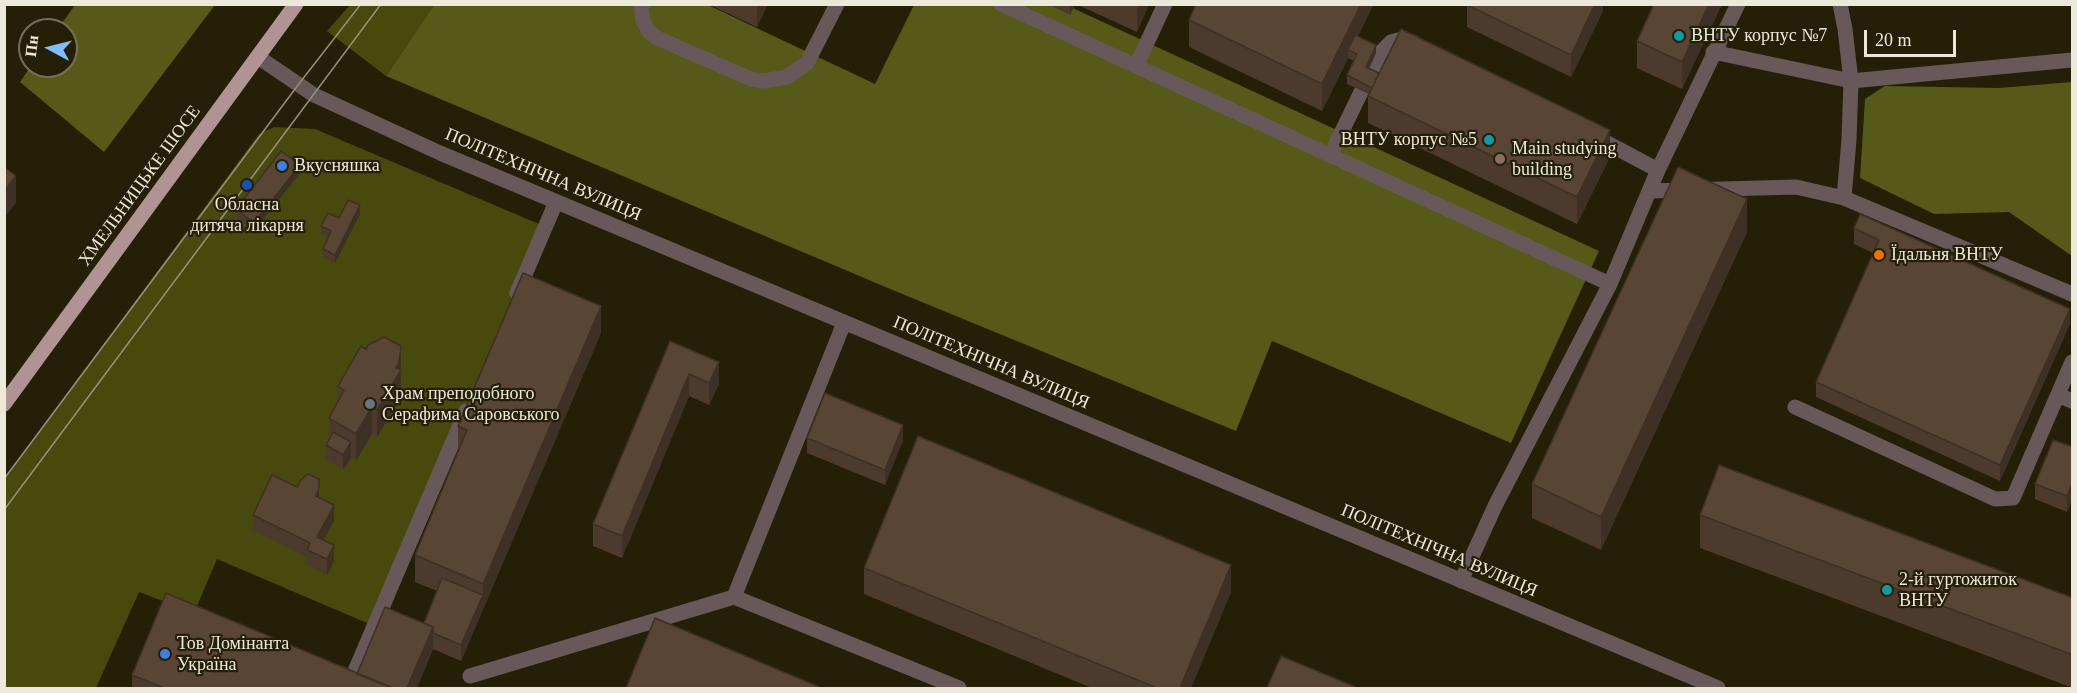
<!DOCTYPE html>
<meta charset="utf-8">
<style>
body{margin:0}
#map{position:relative;width:2077px;height:693px;overflow:hidden;background:#251f07;font-family:"Times New Roman",serif}
canvas{display:block}
.frame{position:absolute;inset:0;border:6px solid #ece9da;pointer-events:none}
.north{position:absolute;left:18px;top:18px;width:60px;height:60px;box-sizing:border-box;background:#251f07;border:2px solid #75705b;border-radius:50%;rotate:277deg;font-size:16px;font-weight:700;line-height:24px;text-align:center;color:#ece9da}
.north::after{content:'';display:block;margin:auto;width:21px;height:27px;background:#82bcfa;clip-path:polygon(50% 0,100% 100%,50% 72%,0 100%)}
.scale{position:absolute;left:1864px;top:30px;width:92px;height:27px;box-sizing:border-box;border:3px solid #ece9da;border-top:0;padding-left:8px;font-size:18px;line-height:21px;white-space:nowrap;color:#ece9da;-webkit-text-stroke:4px #251f07;paint-order:stroke}
</style>
<div id="map">
<canvas width="2077" height="693"></canvas>
<div class="frame"></div>
<div class="north">Пн</div>
<div class="scale">20 m</div>
</div>
<script>
const c = document.querySelector('canvas').getContext('2d');
c.lineJoin = 'round';
function paint(path, color) { c.fillStyle = color; c.fill(path, 'evenodd'); }
const poly = rows => new Path2D(rows.map(r => 'M' + r).join(''));
function strokePath(path, color, width, dash) { c.strokeStyle = color; c.lineWidth = width; c.lineCap = dash ? 'butt' : 'round'; c.setLineDash(dash || []); c.stroke(path); }
function label(font, color, halo, rows, align = 'center') {
  c.font = font + ' "Times New Roman",serif'; c.lineWidth = 4.5; c.setLineDash([]); c.textBaseline = 'middle'; c.strokeStyle = halo; c.fillStyle = color; for (const [text, x, y, turn = 0] of rows) {
    c.save(); c.translate(x, y); c.rotate((+turn || 0) * Math.PI / 180); c.textAlign = isNaN(turn) ? turn : align; if (halo) c.strokeText(text, 0, 0); c.fillText(text, 0, 0); c.restore();
  }
}
const green = poly([
 [350,5,434,5,386,76,327,31],
 [274,127,315,129,546,227,374,626,217,559,194,613,139,592,96,688,5,688,5,477,259,134]
]);
const forest = poly([
 [75,5,215,5,104,152,20,82,31,66,66,66,66,30,57,30],
 [434,5,708,5,875,84,914,5,1066,5,1599,251,1511,443,1272,341,1236,431,895,291,386,76],
 [2072,82,2072,256,2009,212,1934,214,1860,178,1865,99,1885,86,1999,88]
]);
const minor = poly([
 [641,4,643,21,649,32,657,38,751,79,763,81,787,77,807,63,837,4],
 [1001,4,1610,284],
 [1840,4,1845,29,1851,81,1849,140,1844,198],
 [1713,52,1851,81,2072,60],
 [258,57,314,95,440,153,1718,688],
 [1136,66,1165,4],
 [1369,76,1382,51,1391,42,1402,39,1413,42],
 [1592,135,1658,170],
 [1331,154,1362,90],
 [1649,191,1796,187,1844,198,2072,294],
 [517,293,556,202],
 [2058,395,2072,401],
 [1795,407,1995,499,2013,498,2072,362],
 [1461,581,1495,506,1610,284,1658,170,1738,4],
 [734,597,844,323],
 [340,673,352,678,466,411],
 [470,676,734,597,959,688]
]);
const major = poly([
 [4,404,296,4]
]);
const tram = poly([
 [4,479,298,85,361,4],
 [4,510,381,4]
]);
const wall = poly([
 [708,4,768,4,757,27],
 [1048,4,1075,4,1070,15],
 [1076,4,1149,4,1137,32],
 [1603,4,1603,11,1571,77,1467,27,1467,5],
 [1654,4,1722,4,1682,89,1637,68,1637,41],
 [1189,20,1358,37,1376,53,1369,68,1379,73,1610,157,1577,224,1368,123,1368,96,1369,94,1347,84,1347,75,1354,61,1348,58,1322,111,1189,47],
 [300,173,254,231,236,217,236,209],
 [360,214,335,263,323,257,323,249,328,238,321,234,321,226,339,218],
 [1854,228,2070,324,2000,481,1816,397,1816,382,1873,253,1854,244],
 [1747,232,1601,550,1532,518,1532,484],
 [601,333,461,661,433,649,417,688,132,688,132,675,357,674,424,623,437,591,415,582,415,555,458,452,458,426],
 [670,341,719,384,709,405,689,396,622,558,593,546,593,524],
 [401,370,401,397,377,437,372,434,356,461,351,458,343,470,326,460,326,445,329,440,329,418,338,402,338,386],
 [807,438,903,440,885,485,807,453],
 [2073,447,2073,497,2067,512,2035,499,2035,484],
 [319,498,334,521,323,540,334,561,327,575,307,565,307,557,253,530,253,515],
 [1700,515,2073,598,2073,688,1700,548],
 [864,568,1231,592,1191,688,1092,688,864,594]
]);
const shadedWall = poly([
 [757,4,768,4,757,27],
 [1070,4,1075,4,1070,15],
 [1137,4,1149,4,1137,32],
 [1361,4,1374,4,1351,51,1348,50,1348,58,1322,111,1322,84],
 [1595,4,1603,4,1603,11,1571,77,1571,55],
 [1709,4,1722,4,1682,89,1682,62],
 [1376,45,1376,53,1366,75,1366,67],
 [1610,130,1610,157,1577,224,1577,197],
 [300,165,300,173,254,231,254,223],
 [16,176,16,203,4,218,4,191],
 [1747,199,1747,232,1601,550,1601,517],
 [360,205,360,214,335,263,335,255],
 [601,306,601,333,461,661,461,645,483,595,483,584],
 [2070,309,2070,324,2000,481,2000,465],
 [401,346,401,397,377,437,377,410,396,368],
 [719,362,719,384,709,405,709,383],
 [689,374,689,396,622,558,622,536],
 [372,407,372,434,356,461,356,434],
 [903,425,903,440,885,485,885,470],
 [351,442,351,458,343,470,343,455],
 [2073,482,2073,497,2067,512,2067,496],
 [319,488,319,504,316,496],
 [334,505,334,521,317,553,317,537],
 [334,545,334,561,327,575,327,559],
 [1231,565,1231,592,1191,688,1180,688],
 [433,627,433,649,417,688,407,688]
]);
const building = poly([
 [1196,4,1361,4,1322,84,1189,20,1196,4],
 [1467,4,1595,4,1571,55,1467,5,1467,4],
 [1654,4,1709,4,1682,62,1637,41,1654,4],
 [1401,29,1610,130,1577,197,1368,96,1401,29],
 [1355,35,1376,45,1366,67,1379,73,1372,88,1347,75,1357,54,1348,50,1355,35],
 [281,151,300,165,254,223,236,209,281,151],
 [4,167,16,176,4,191,4,167],
 [1678,167,1747,199,1601,517,1532,484,1678,167],
 [348,200,360,205,335,255,323,249,331,231,321,226,328,213,339,218,348,200],
 [1860,214,2070,309,2000,465,1816,382,1879,240,1854,228,1860,214],
 [523,273,601,306,483,584,415,555,467,430,458,426,523,273],
 [384,337,401,346,399,363,396,368,401,370,377,410,372,407,356,434,329,418,344,390,338,386,361,346,366,349,368,345,384,337],
 [670,341,719,362,709,383,689,374,622,536,593,524,670,341],
 [825,393,903,425,885,470,807,438,825,393],
 [333,432,351,442,343,455,326,445,333,432],
 [918,436,1231,565,1180,688,1157,688,864,568,918,436],
 [2053,440,2073,447,2073,482,2067,496,2035,484,2053,440],
 [1719,465,2073,598,2073,655,1700,515,1719,465],
 [308,474,319,479,319,488,316,496,334,505,317,537,334,545,327,559,307,550,310,543,253,515,272,475,297,487,301,480,308,474],
 [442,578,483,595,461,645,433,633,433,627,424,623,442,578],
 [166,593,393,688,164,688,132,675,166,593],
 [385,607,433,627,407,688,392,688,357,674,385,607],
 [655,618,822,688,626,688,655,618],
 [1281,656,1358,688,1267,688,1281,656]
]);
const markers = [
 [1679,36,6,"#0f9aa8"],
 [1489,140,6,"#0f9aa8"],
 [1500,159,6,"#8d6e63"],
 [282,166,6,"#3f7fe0"],
 [247,185,6,"#1a4fb4"],
 [1879,255,6,"#e8710a"],
 [370,404,6,"#6b7280"],
 [1887,590,6,"#0f9aa8"],
 [165,654,6,"#3f7fe0"]
];
const poiNames = [
 ["ВНТУ корпус №7",1691,36],
 ["ВНТУ корпус №5",1477,140,"right"],
 ["Main studying",1512,149],
 ["building",1512,170],
 ["Вкусняшка",294,166],
 ["Обласна",247,205,"center"],
 ["дитяча лікарня",247,226,"center"],
 ["Їдальня ВНТУ",1891,255],
 ["Храм преподобного",382,394],
 ["Серафима Саровського",382,415],
 ["2-й гуртожиток",1899,580],
 ["ВНТУ",1899,601],
 ["Тов Домінанта",177,644],
 ["Україна",177,665]
];
const streetNames = [
 ["ПОЛІТЕХНІЧНА ВУЛИЦЯ",543,175,23],
 ["ХМЕЛЬНИЦЬКЕ ШОСЕ",140,186,-54],
 ["ПОЛІТЕХНІЧНА ВУЛИЦЯ",991,363,23],
 ["ПОЛІТЕХНІЧНА ВУЛИЦЯ",1439,551,23]
];
paint(green, '#484a0d');
paint(forest, '#575918');
strokePath(minor, '#675959', 15);
strokePath(major, '#af9493', 15);
strokePath(tram, '#94907d', 1.5);
paint(wall, '#4c3b2c');
paint(shadedWall, '#3e3024');
paint(building, '#584533');
strokePath(building, '#3e3024', 1.5);
for (const [x, y, r, color] of markers) { const dot = new Path2D(); dot.arc(x, y, r, 0, 2 * Math.PI); c.fillStyle = color; c.fill(dot); strokePath(dot, '#251f07', 2); }
label('18px', '#ece9da', '#251f07', poiNames, 'left');
label('18px', '#ece9da', '#251f07', streetNames);
</script>
